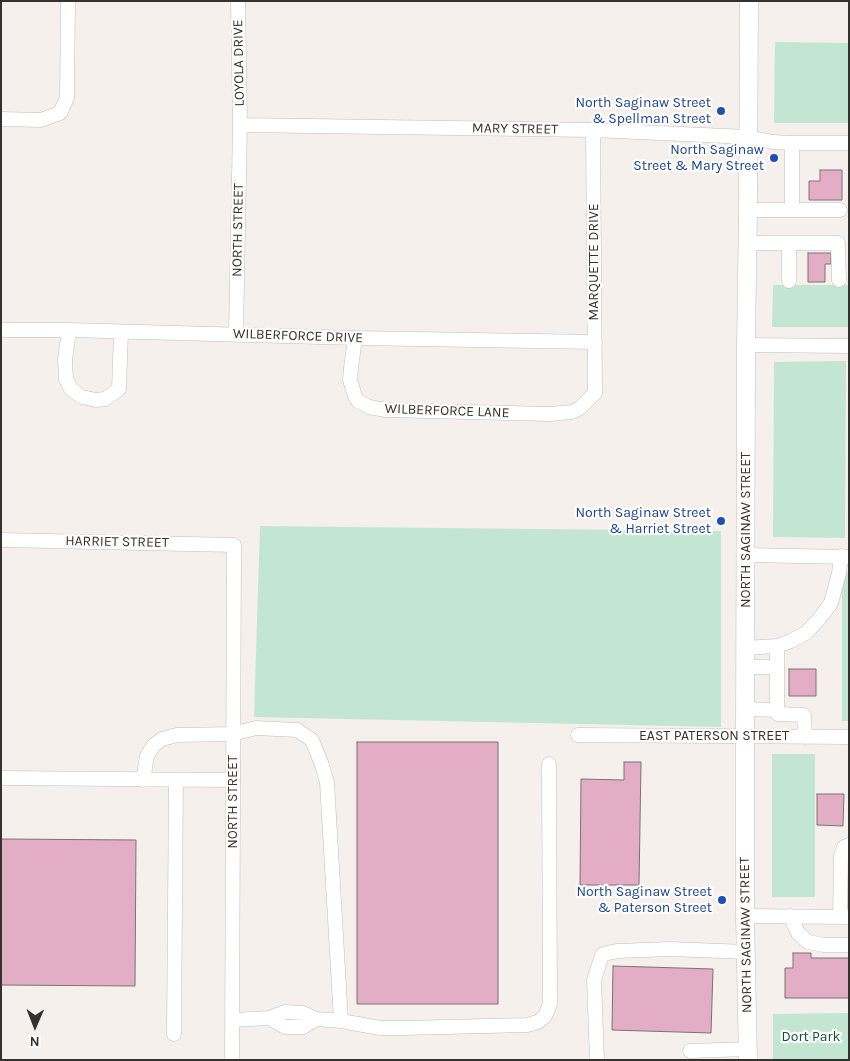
<!DOCTYPE html>
<style>
body{margin:0}
#map{position:relative;width:850px;height:1061px;overflow:hidden;background:#f5f0ec;font-family:Karla,sans-serif}
canvas{display:block}
.frame{position:absolute;inset:0;border:2px solid #333230;pointer-events:none}
.north{position:absolute;left:10px;top:1001px;width:50px;height:50px;-webkit-text-stroke:4px #fffefd;paint-order:stroke;rotate:181deg;font-size:14px;font-weight:700;line-height:20px;text-align:center;color:#333230}
.north::after{content:'';display:block;margin:auto;width:18px;height:22px;background:#333230;clip-path:polygon(50% 0,100% 100%,50% 72%,0 100%)}
</style>
<div id="map">
<canvas width="850" height="1061"></canvas>
<div class="frame"></div>
<div class="north">N</div>
</div>
<script>
const c = document.querySelector('canvas').getContext('2d');
c.lineJoin = 'round';
function paint(path, color) { c.fillStyle = color; c.fill(path, 'evenodd'); }
const poly = rows => new Path2D(rows.map(r => 'M' + r).join(''));
function strokePath(path, color, width, dash) { c.strokeStyle = color; c.lineWidth = width; c.lineCap = dash ? 'butt' : 'round'; c.setLineDash(dash || []); c.stroke(path); }
function label(font, color, halo, rows, align = 'center') {
  c.font = font + ' Karla,sans-serif'; c.lineWidth = 4.5; c.setLineDash([]); c.textBaseline = 'middle'; c.strokeStyle = halo; c.fillStyle = color; for (const [text, x, y, turn = 0] of rows) {
    c.save(); c.translate(x, y); c.rotate((+turn || 0) * Math.PI / 180); c.textAlign = isNaN(turn) ? turn : align; if (halo) c.strokeText(text, 0, 0); c.fillText(text, 0, 0); c.restore();
  }
}
const green = poly([
 [775,42,849,43,849,123,774,123],
 [773,285,849,285,849,327,772,327],
 [846,361,845,538,773,537,774,362],
 [260,526,721,531,721,727,254,717],
 [842,573,849,573,849,721,842,721],
 [772,754,815,754,815,897,772,897],
 [849,1013,849,1060,773,1060,773,1014]
]);
const building = poly([
 [820,170,842,170,842,200,809,200,809,181,820,181,820,170],
 [808,253,831,253,831,264,825,264,825,282,808,282,808,253],
 [789,669,816,669,816,696,789,696,789,669],
 [357,742,498,742,498,1004,357,1004,357,742],
 [624,762,641,762,639,885,580,885,581,779,624,780,624,762],
 [817,794,844,794,843,826,817,825,817,794],
 [1,839,136,840,135,986,1,985,1,839],
 [793,953,811,953,811,958,849,958,849,998,785,998,785,968,793,968,793,953],
 [613,966,713,969,711,1033,612,1030,613,966]
]);
const minor = poly([
 [1,119,41,120,60,113,67,98,68,1],
 [240,125,593,130,748,137,773,142,792,143,849,143],
 [792,209,792,143],
 [748,210,840,210],
 [748,243,838,243,839,280],
 [789,243,789,281],
 [1,330,69,330,355,338,595,342],
 [69,330,65,360,66,379,71,389,82,397,96,400,105,399,119,389,121,332],
 [236,334,240,125,238,1],
 [355,338,351,368,350,380,355,396,358,401,369,407,386,410,550,414,572,412,580,408,595,393,593,130],
 [746,345,849,346],
 [1,540,234,545,232,1060],
 [746,555,848,557],
 [777,646,777,710,778,714,804,715,805,737],
 [745,648,777,646,791,641,806,633,820,618,831,603,839,573,841,556],
 [745,667,777,667],
 [745,709,777,710],
 [578,735,849,737],
 [1,778,233,780],
 [143,780,147,756,153,746,162,739,177,735,233,734,256,728,297,730,312,740,322,765,327,782,341,1021,316,1019,303,1013,285,1012,269,1018,285,1027,303,1027,316,1019],
 [745,916,849,917],
 [790,916,798,933,808,942,824,945,849,945],
 [840,917,841,856,844,847,849,845],
 [233,1020,269,1018],
 [341,1021,380,1028,403,1028,527,1025,538,1022,545,1016,550,1004,549,764],
 [174,1034,176,780],
 [690,1051,748,1049],
 [597,1060,594,980,602,955,607,953,618,951,670,949,746,952]
]);
const major = poly([
 [748,1060,745,916,745,737,746,345,748,210,749,1]
]);
const markers = [
 [721,111,5,"#1a4fb4"],
 [774,158,5,"#1a4fb4"],
 [721,521,5,"#1a4fb4"],
 [722,900,5,"#1a4fb4"]
];
const streetNames = [
 ["LOYOLA DRIVE",239,63,-91],
 ["MARY STREET",515,129,1],
 ["NORTH STREET",238,230,-89],
 ["MARQUETTE DRIVE",594,262,-90],
 ["WILBERFORCE DRIVE",298,336,2],
 ["WILBERFORCE LANE",447,411,2],
 ["NORTH SAGINAW STREET",746,530,-90],
 ["HARRIET STREET",117,542,1],
 ["EAST PATERSON STREET",714,736],
 ["NORTH STREET",233,802,-90],
 ["NORTH SAGINAW STREET",746,935,-91]
];
const transitNames = [
 ["North Saginaw Street",711,103],
 ["& Spellman Street",711,119],
 ["North Saginaw",764,150],
 ["Street & Mary Street",764,166],
 ["North Saginaw Street",711,513],
 ["& Harriet Street",711,529],
 ["North Saginaw Street",712,892],
 ["& Paterson Street",712,908]
];
const parkNames = [
 ["Dort Park",811,1037]
];
paint(green, '#c3e6d2');
paint(building, '#e3adc6');
strokePath(building, '#797376', 1);
strokePath(minor, '#c1bdb9', 15);
strokePath(major, '#c1bdb9', 19);
strokePath(minor, '#fff', 14);
strokePath(major, '#fff', 18);
for (const [x, y, r, color] of markers) { const dot = new Path2D(); dot.arc(x, y, r, 0, 2 * Math.PI); c.fillStyle = color; c.fill(dot); strokePath(dot, '#fffefd', 2); }
label('14px', '#333230', '#fffefd', streetNames);
label('14px', '#164399', '#fffefd', transitNames, 'right');
label('14px', '#0e5236', '#fffefd', parkNames);
</script>
